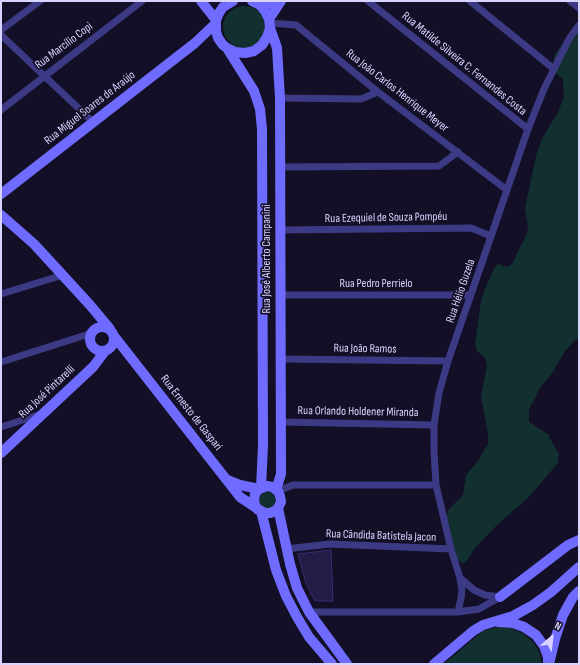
<!DOCTYPE html>
<meta charset="utf-8">
<style>
body{margin:0}
#map{position:relative;width:580px;height:665px;overflow:hidden;background:#130f26;font-family:"Sofia Sans Condensed",sans-serif}
canvas{display:block}
.frame{position:absolute;inset:0;border:2px solid #d9d4ff;pointer-events:none}
.north{position:absolute;left:532px;top:617px;width:40px;height:40px;-webkit-text-stroke:3px #130f26;paint-order:stroke;rotate:28deg;font-size:11px;font-weight:700;line-height:16px;text-align:center;color:#d9d4ff}
.north::after{content:'';display:block;margin:auto;width:14px;height:18px;background:#d9d4ff;clip-path:polygon(50% 0,100% 100%,50% 72%,0 100%)}
</style>
<div id="map">
<canvas width="580" height="665"></canvas>
<div class="frame"></div>
<div class="north">N</div>
</div>
<script>
const c = document.querySelector('canvas').getContext('2d');
c.lineJoin = 'round';
function paint(path, color) { c.fillStyle = color; c.fill(path, 'evenodd'); }
const poly = rows => new Path2D(rows.map(r => 'M' + r).join(''));
function strokePath(path, color, width, dash) { c.strokeStyle = color; c.lineWidth = width; c.lineCap = dash ? 'butt' : 'round'; c.setLineDash(dash || []); c.stroke(path); }
function label(font, color, halo, rows, align = 'center') {
  c.font = font + ' "Sofia Sans Condensed",sans-serif'; c.lineWidth = 3.5; c.setLineDash([]); c.textBaseline = 'middle'; c.strokeStyle = halo; c.fillStyle = color; for (const [text, x, y, turn = 0] of rows) {
    c.save(); c.translate(x, y); c.rotate((+turn || 0) * Math.PI / 180); c.textAlign = isNaN(turn) ? turn : align; if (halo) c.strokeText(text, 0, 0); c.fillText(text, 0, 0); c.restore();
  }
}
const green = poly([
 '223 27a21 21 0 1 1 42 0a21 21 0 1 1-42 0Z',
 [579,32,579,339,575,340,565,351,551,375,542,385,529,409,529,422,549,435,549,437,559,454,558,463,527,499,499,523,475,548,466,562,463,563,458,560,446,542,444,532,444,520,449,509,463,495,466,475,478,461,488,444,488,434,481,397,487,365,485,358,477,351,475,344,481,301,485,289,495,267,498,264,507,267,512,264,527,233,528,226,525,208,537,152,543,137,558,112,564,97,563,79,554,72,552,68,555,54,566,39],
 '259 500a8 8 0 1 1 16 0a8 8 0 1 1-16 0Z',
 [499,627,511,628,524,634,534,643,540,654,542,664,444,664,484,630]
]);
const building = poly([
 [331,550,333,601,315,601,306,583,301,565,298,554,331,550]
]);
const street = poly([
 [368,1,528,129],
 [470,1,554,69],
 [570,1,579,8],
 [270,23,296,25,378,92,507,190],
 [1,30,40,1],
 [1,35,93,122],
 [280,98,361,99,378,92],
 [1,110,142,1],
 [280,167,439,166,458,152],
 [280,230,471,228,491,236],
 [1,294,63,275],
 [281,295,471,295],
 [281,359,448,361],
 [1,362,92,333],
 [281,422,434,425],
 [1,427,41,414],
 [278,491,293,485,436,485],
 [286,549,330,544,451,549],
 [460,578,474,590,485,595,500,597],
 [309,612,458,612,479,609,500,597],
 [458,612,461,598,462,590,460,578,451,549,436,485,434,451,434,425,439,393,448,361,528,129,544,89,569,39,579,25]
]);
const secondary = poly([
 [201,1,216,20],
 [233,1,223,7,219,13,216,20,216,31,218,38,223,45,227,48,235,52,245,53,254,51,262,45,267,37,270,28,269,19,265,11,260,5,252,1],
 [263,7,271,1],
 [269,19,281,1],
 [270,28,277,48,280,98,281,474,276,490],
 [227,48,254,91,260,109,262,129,263,446,261,488],
 [1,194,195,43,216,23],
 [1,215,34,244,90,305,110,329],
 '90 339a12 12 0 1 1 24 0a12 12 0 1 1-24 0Z',
 [114,336,240,497,261,511,265,513,270,513,275,511,278,508,281,502,280,496,278,491,272,487,267,486,259,489,255,494,254,500,255,505,258,510],
 [1,453,93,367,105,351],
 [228,480,240,485,259,489],
 [278,508,290,564,297,588,309,612,347,664],
 [261,511,276,570,286,596,297,617,309,637,332,664],
 [500,597,568,545,579,540],
 [498,622,513,623,524,627,536,635,544,646,548,657,548,663],
 [434,664,473,631,483,625,513,616,524,610,533,605,551,592,579,567],
 [549,664,555,639,563,615,573,597,579,591]
]);
const streetNames = [
 ["Rua Marcílio Copi",64,46,-37],
 ["Rua Matilde Silveira C. Fernandes Costa",464,64,39],
 ["Rua João Carlos Henrique Meyer",397,91,38],
 ["Rua Miguel Soares de Araújo",90,108,-38],
 ["Rua Ezequiel de Souza Pompéu",386,218,-1],
 ["Rua José Alberto Campanini",267,259,-90],
 ["Rua Pedro Perrielo",376,284],
 ["Rua Hélio Guzela",461,291,-71],
 ["Rua João Ramos",365,349,1],
 ["Rua José Pintarelli",47,392,-43],
 ["Rua Orlando Holdener Miranda",358,412,1],
 ["Rua Ernesto de Gaspari",191,413,52],
 ["Rua Cândida Batistela Jacon",381,536,2]
];
paint(green, '#12302f');
paint(building, '#241b47');
strokePath(building, '#3b2d73', 1);
strokePath(street, '#3d3a85', 7);
strokePath(secondary, '#6f6bff', 10);
label('12px', '#d9d4ff', '#130f26', streetNames);
</script>
